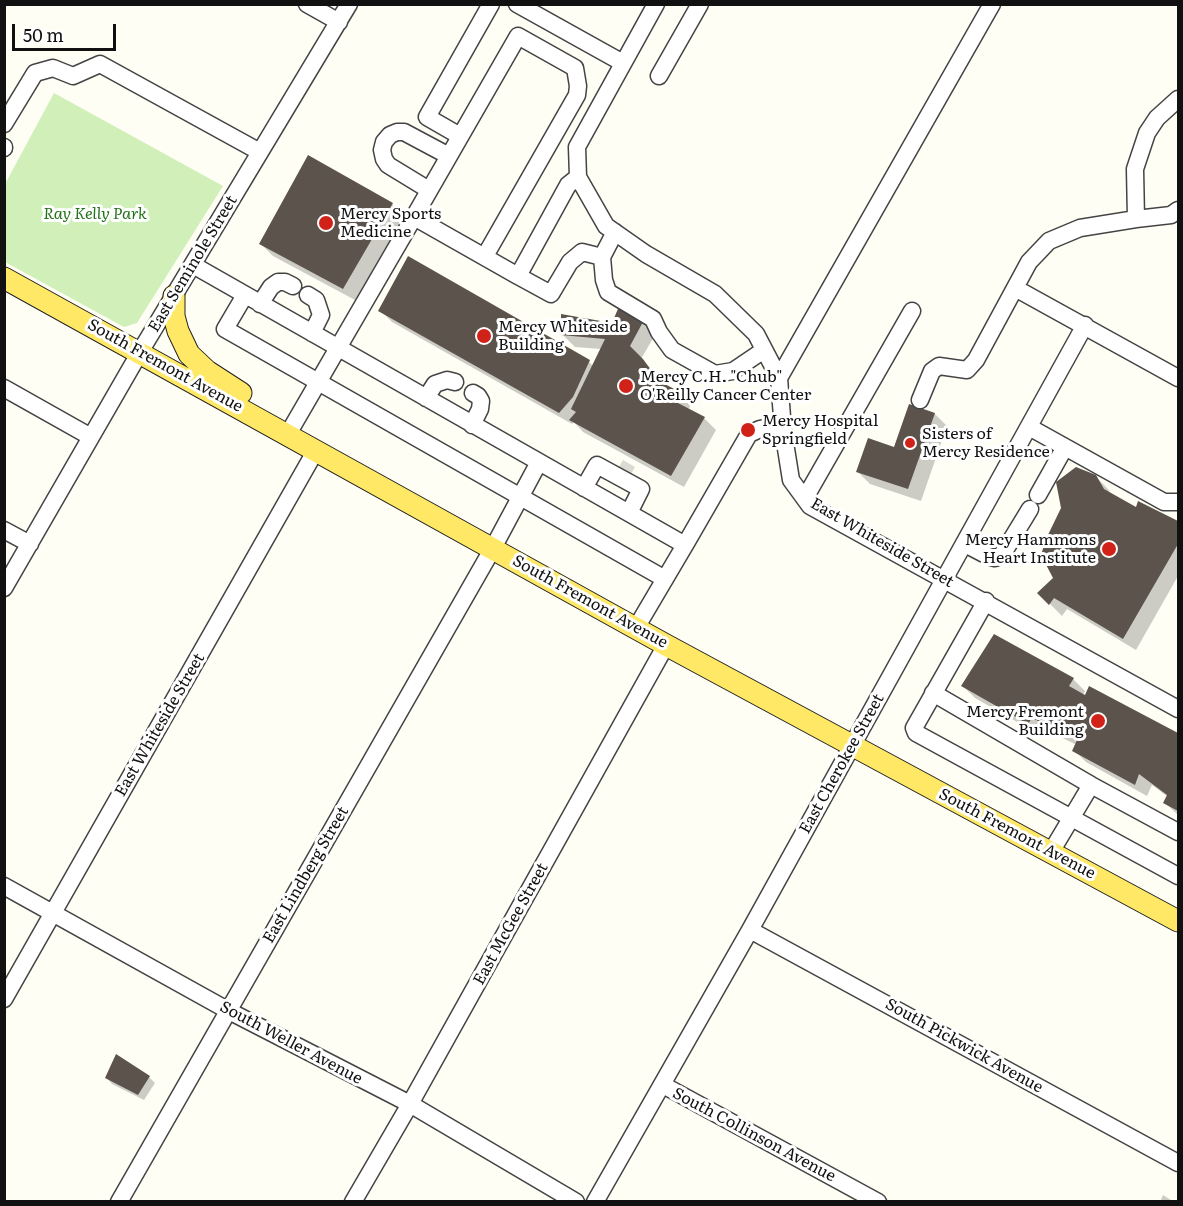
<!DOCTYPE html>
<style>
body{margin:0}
#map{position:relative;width:1183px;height:1206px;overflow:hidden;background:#fffef5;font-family:Literata,serif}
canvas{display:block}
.frame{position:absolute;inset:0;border:6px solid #111;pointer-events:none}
.scale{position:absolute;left:12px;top:24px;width:104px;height:27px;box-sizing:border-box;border:3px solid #111;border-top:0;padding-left:8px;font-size:18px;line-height:21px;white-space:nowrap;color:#111;-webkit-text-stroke:4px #fff;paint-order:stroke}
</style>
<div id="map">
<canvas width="1183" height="1206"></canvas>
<div class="frame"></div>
<div class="scale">50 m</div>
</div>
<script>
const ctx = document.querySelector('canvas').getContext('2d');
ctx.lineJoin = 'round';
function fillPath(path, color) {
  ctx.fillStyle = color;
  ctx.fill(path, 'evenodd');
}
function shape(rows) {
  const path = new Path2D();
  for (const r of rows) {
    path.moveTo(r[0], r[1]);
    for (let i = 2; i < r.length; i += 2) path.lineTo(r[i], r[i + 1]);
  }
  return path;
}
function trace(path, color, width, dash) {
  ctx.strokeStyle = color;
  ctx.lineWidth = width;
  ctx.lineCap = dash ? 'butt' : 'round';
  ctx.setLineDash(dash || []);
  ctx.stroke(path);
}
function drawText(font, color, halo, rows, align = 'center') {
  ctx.font = font + ' Literata,serif';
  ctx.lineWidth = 6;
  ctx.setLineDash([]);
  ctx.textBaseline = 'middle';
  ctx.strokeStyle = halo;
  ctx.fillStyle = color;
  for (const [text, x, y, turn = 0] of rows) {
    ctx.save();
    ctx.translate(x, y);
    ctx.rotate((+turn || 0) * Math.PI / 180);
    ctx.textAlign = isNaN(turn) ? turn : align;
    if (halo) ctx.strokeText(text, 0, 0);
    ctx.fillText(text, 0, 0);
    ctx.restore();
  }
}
fillPath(shape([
 [54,93,223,186,137,323,124,327,5,262,5,184]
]), '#d0efb9');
fillPath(shape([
 [392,204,404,216,355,300,273,256,261,244],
 [380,310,589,362,593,366,601,349,575,347,563,335,643,321,656,333,641,359,655,373,664,385,679,393,691,405,688,410,704,418,716,430,684,487,583,432,574,422,572,424,392,322],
 [910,406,935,414,947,426,921,501,870,484,858,472,895,449],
 [1095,476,1108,489,1111,495,1136,509,1139,503,1178,523,1178,576,1136,650,1067,609,1062,616,1039,593,1055,578],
 [1073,679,1085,691,1083,695,1167,728,1178,735,1178,815,1165,803,1168,797,1152,785,1147,796,1086,762,1074,750,1077,745,1044,729,1040,735,975,698,963,686],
 [149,1077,155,1083,144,1100,112,1084,107,1078],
 [1163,1195,1174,1202,1160,1202]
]), '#0003');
fillPath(shape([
 [308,155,393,203,343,289,259,244],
 [408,256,590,360,573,397,559,413,378,311],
 [620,304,644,320,630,346,643,359,659,381,680,392,674,401,705,417,671,476,569,420,576,412,571,409,605,339,561,335,561,314,612,323],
 [909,404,935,413,908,489,856,472,868,438,894,447],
 [1076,467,1096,475,1104,489,1136,507,1138,501,1178,521,1178,544,1123,639,1054,598,1049,605,1037,593,1053,578,1041,555,1046,539,1061,508,1056,482],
 [994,634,1074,678,1069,686,1085,695,1089,686,1178,733,1178,811,1163,803,1167,795,1139,774,1135,785,1072,751,1077,740,1032,718,1028,724,961,686],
 [116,1054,150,1076,138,1095,105,1078]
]), '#5b534c');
trace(shape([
 [619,467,631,474]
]), '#dbdad3', 16, [16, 8]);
const minor = shape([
 [307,4,339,22],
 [517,4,623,63],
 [656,4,577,147,578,177,606,226,646,254,715,294,756,334,779,378,783,430,791,480,810,506,1178,709],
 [659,76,700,4],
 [4,124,35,73,53,68,73,76,100,64,260,152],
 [460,136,427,117,491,4],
 [4,147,4,148],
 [429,190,388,165,384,159,382,150,384,142,390,135,397,132,404,132,449,156],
 [1136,219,1171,215,1178,210],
 [615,232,602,257,604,280,608,292,653,319,659,332,672,350,715,374,733,371,764,350],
 [485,256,577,95,578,86,575,68,518,36,414,217,518,276,568,185,578,177],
 [193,265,685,545,636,628],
 [518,276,551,294,570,262,582,252,602,257],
 [1015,288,1178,378],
 [245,295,225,329,665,579],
 [308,295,316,300,321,315,312,333],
 [260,304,271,287,278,282,285,282,293,286],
 [779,378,992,4],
 [4,388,91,437],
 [426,398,435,384,447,380,455,382],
 [920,400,932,371,939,366,967,370,976,360,1029,262,1049,241,1080,228,1136,219,1135,169,1147,133,1157,118,1178,99],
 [472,425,480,409,481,401,478,396,473,393],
 [1029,427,1164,502,1178,502],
 [288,434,414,217],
 [584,488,597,465,641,489,629,513],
 [1038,495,1065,447],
 [805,498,912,311],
 [4,530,30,544],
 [965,544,988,556,995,558,1002,555,1030,509],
 [685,545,749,434,760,429,783,424],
 [4,588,140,352,349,4],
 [986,601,914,728,916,733,1178,876],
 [933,693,1091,785,1178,832],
 [1051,852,1091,785],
 [4,886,229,1011,410,1104,576,1202],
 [750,930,1178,1163],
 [4,999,316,450],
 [663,1085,878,1202],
 [119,1202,493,548,539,462],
 [353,1202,410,1104,666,645],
 [595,1202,750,930,1085,325]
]);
const major = shape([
 [4,278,666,645,1178,921],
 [174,296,174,316,178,331,189,354,207,371,241,393]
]);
trace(minor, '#444', 19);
trace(major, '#222', 23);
trace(minor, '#fff', 16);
trace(major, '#ffe865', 21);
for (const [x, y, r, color] of [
 [326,223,8,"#d02219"],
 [484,336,8,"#d02219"],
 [626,386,8,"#d02219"],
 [748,430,8,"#d02219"],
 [910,443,6,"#d02219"],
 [1109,549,8,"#d02219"],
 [1098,721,8,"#d02219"]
]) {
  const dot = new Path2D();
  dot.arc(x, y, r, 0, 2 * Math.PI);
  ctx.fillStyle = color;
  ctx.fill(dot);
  trace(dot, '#fff', 2);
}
drawText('italic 16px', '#237119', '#fff', [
 ["Ray Kelly Park",95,214]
]);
drawText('16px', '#111', '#fff', [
 ["Mercy Sports",340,214],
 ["Medicine",340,232],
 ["Mercy Whiteside",498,327],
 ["Building",498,345],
 ["Mercy C.H. \"Chub\"",640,377],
 ["O'Reilly Cancer Center",640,395],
 ["Mercy Hospital",762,421],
 ["Springfield",762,439],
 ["Sisters of",922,434],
 ["Mercy Residence",922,452],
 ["Mercy Hammons",1096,540,"right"],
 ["Heart Institute",1096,558,"right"],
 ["Mercy Fremont",1084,712,"right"],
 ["Building",1084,730,"right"]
], 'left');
drawText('16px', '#111', '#fff', [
 ["East Seminole Street",193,264,-59],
 ["South Fremont Avenue",165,366,29],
 ["East Whiteside Street",882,543,30],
 ["South Fremont Avenue",590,602,29],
 ["East Whiteside Street",160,725,-60],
 ["East Cherokee Street",842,764,-61],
 ["South Fremont Avenue",1017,834,28],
 ["East Lindberg Street",306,875,-60],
 ["East McGee Street",511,924,-61],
 ["South Weller Avenue",291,1043,28],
 ["South Pickwick Avenue",964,1046,29],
 ["South Collinson Avenue",754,1135,28]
]);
</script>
